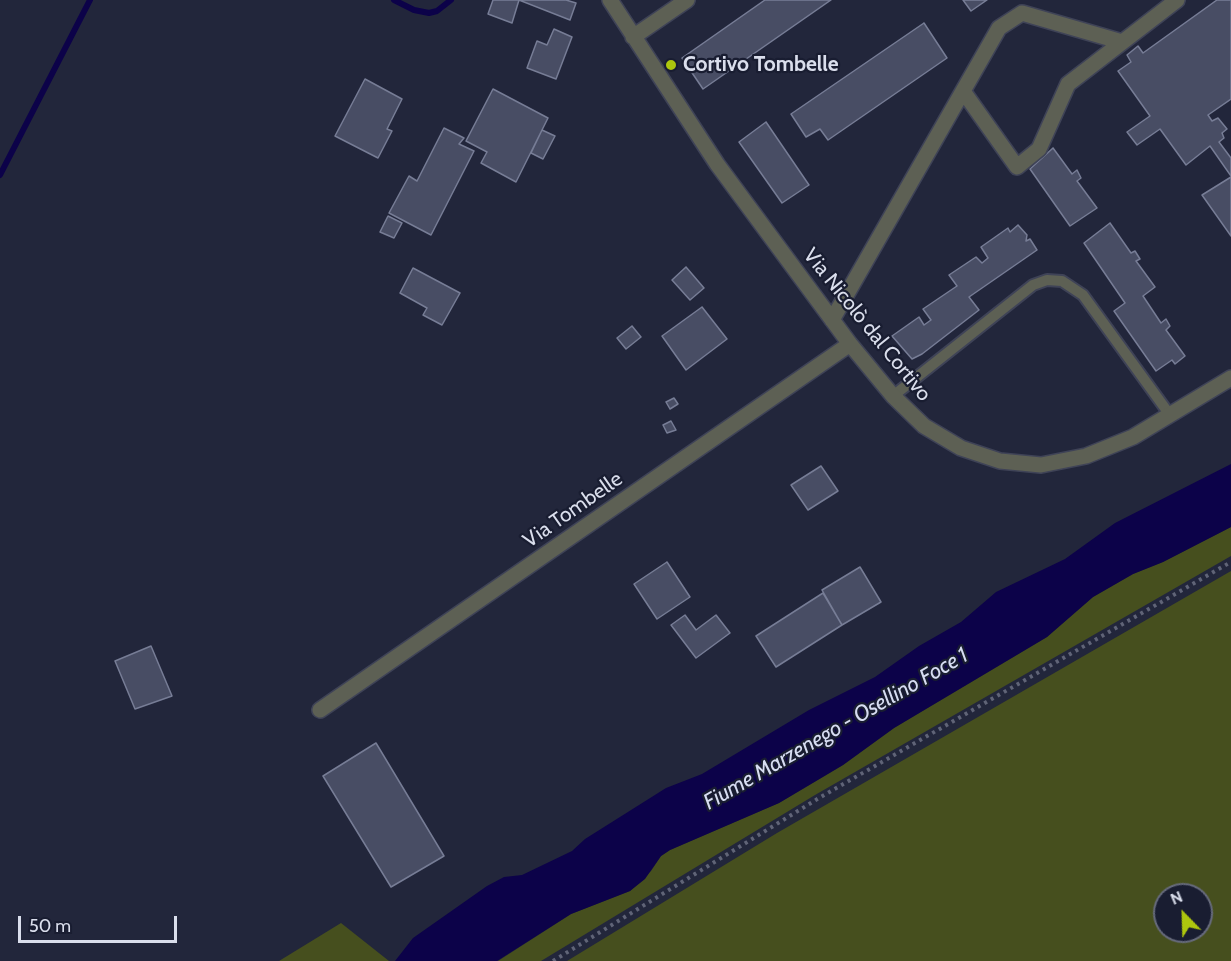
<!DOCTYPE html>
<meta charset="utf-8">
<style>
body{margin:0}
#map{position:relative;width:1231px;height:961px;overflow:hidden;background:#22263b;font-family:Cabin,sans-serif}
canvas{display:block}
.north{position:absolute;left:1153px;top:883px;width:60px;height:60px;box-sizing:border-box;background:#191d31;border:2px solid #666a7c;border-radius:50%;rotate:337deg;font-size:16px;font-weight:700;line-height:24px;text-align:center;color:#dadeec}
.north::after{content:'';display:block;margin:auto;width:21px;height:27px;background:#adc60e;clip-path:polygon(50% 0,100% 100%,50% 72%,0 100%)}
.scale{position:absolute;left:18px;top:916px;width:159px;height:27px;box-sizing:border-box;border:3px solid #dadeec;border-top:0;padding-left:8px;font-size:18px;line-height:21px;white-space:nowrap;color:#dadeec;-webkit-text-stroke:4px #191d31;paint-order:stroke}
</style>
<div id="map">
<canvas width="1231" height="961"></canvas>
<div class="north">N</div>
<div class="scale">50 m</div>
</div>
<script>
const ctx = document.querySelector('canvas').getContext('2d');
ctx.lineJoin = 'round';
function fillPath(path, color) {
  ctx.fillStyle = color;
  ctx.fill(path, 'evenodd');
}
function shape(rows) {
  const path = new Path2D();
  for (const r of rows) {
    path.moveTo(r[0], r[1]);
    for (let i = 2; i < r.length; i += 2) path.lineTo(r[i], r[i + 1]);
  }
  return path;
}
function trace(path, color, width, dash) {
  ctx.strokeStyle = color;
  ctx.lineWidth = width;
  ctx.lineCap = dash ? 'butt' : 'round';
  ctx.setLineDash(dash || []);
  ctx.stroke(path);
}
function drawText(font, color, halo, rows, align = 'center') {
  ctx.font = font + ' Cabin,sans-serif';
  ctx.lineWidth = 4.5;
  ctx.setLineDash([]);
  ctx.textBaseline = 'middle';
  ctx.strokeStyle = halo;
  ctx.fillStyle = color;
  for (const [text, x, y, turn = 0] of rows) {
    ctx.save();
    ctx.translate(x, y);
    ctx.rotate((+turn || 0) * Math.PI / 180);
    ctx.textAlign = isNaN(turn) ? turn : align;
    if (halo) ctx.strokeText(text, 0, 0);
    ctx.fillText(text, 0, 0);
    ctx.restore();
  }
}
fillPath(shape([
 [1231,527,1231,556,815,795,541,961,498,961,571,914,630,891,651,871,661,856,670,850,779,803,843,765,894,728,1047,637,1093,597,1133,574,1163,562],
 [1231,571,1231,961,567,961,777,833],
 [1165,895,1201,895,1201,931,1165,931],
 [341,923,389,961,279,961]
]), '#464f1e');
fillPath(shape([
 [1231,464,1231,527,1163,562,1133,574,1093,597,1047,637,894,728,843,765,779,803,670,850,661,856,645,879,630,891,571,914,497,961,395,961,413,938,487,886,504,877,522,875,572,851,585,839,666,788,702,774,809,710,875,677,919,646,961,622,996,592,1065,559,1115,523]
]), '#0c0249');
trace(shape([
 [394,0,414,10,429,13,437,11,451,0],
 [0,175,90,0]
]), '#0c0249', 6);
const building = shape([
 [493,0,566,0,576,3,570,20,519,0,512,23,488,14,493,0],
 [765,0,831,0,703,89,682,58,765,0],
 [963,0,987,0,971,11,963,0],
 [1217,0,1231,0,1231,99,1208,115,1212,121,1218,118,1227,129,1222,133,1224,138,1219,142,1231,158,1231,176,1210,146,1186,165,1160,129,1137,145,1127,132,1150,116,1118,71,1131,62,1127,55,1138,46,1143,53,1217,0],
 [924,23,947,58,828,140,820,129,806,137,791,114,924,23],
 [554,29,572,37,556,79,527,68,537,41,547,45,554,29],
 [365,79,402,99,387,129,392,131,378,158,335,136,365,79],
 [493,89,548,118,516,182,481,163,487,152,466,141,493,89],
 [766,122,809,185,782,203,739,142,766,122],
 [444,128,464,138,459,144,474,151,431,235,389,213,409,176,417,181,444,128],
 [542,130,555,136,543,159,531,153,542,130],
 [1053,148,1072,174,1077,170,1081,178,1077,181,1097,208,1070,226,1030,169,1053,148],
 [1231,177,1231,236,1202,195,1231,177],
 [388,216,402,223,394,238,380,232,388,216],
 [1110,223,1131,253,1135,251,1140,259,1136,261,1155,287,1143,296,1161,323,1166,319,1170,326,1166,330,1185,356,1175,364,1172,360,1156,371,1114,311,1125,303,1084,243,1110,223],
 [1018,225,1027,235,1026,241,1030,239,1037,250,969,297,979,310,922,354,912,359,892,336,919,317,924,325,931,320,923,309,957,286,949,275,976,257,982,263,988,258,981,247,1008,228,1010,232,1018,225],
 [686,267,704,288,690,300,672,280,686,267],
 [413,268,460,293,442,325,423,315,427,308,400,293,413,268],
 [702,307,727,339,686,370,662,336,702,307],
 [632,326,641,337,626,349,617,338,632,326],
 [674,398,678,404,670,409,666,402,674,398],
 [671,421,676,430,667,433,663,425,671,421],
 [821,466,838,491,808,510,791,485,821,466],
 [667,562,690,597,657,619,634,584,667,562],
 [860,567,881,602,842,625,822,590,860,567],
 [823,593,842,625,776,667,756,636,823,593],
 [685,615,696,630,716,615,730,633,696,658,671,625,685,615],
 [151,646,172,696,135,709,115,661,151,646],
 [376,743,444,856,391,887,323,776,376,743]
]);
fillPath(building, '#484d64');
trace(building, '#777d96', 1.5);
const lane = shape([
 [893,396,1033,285,1047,280,1062,281,1083,295,1170,415]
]);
const street = shape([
 [610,0,717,164,850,344,893,396,924,426,961,448,1000,461,1041,465,1086,456,1133,437,1231,378],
 [633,37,687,0],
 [963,91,1017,167,1039,149,1068,84,1177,0],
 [832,320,999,28,1022,13,1122,42],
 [320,710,850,344]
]);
trace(lane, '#3f4357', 14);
trace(street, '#3f4357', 18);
trace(shape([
 [553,961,819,798,1231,562]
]), '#606477', 4, [3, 4.5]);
trace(lane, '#5d6054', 10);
trace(street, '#5d6054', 15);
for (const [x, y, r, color] of [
 [671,65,6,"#adc60e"]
]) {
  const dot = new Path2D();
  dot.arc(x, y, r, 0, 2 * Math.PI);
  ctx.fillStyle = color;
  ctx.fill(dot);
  trace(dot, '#191d31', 2);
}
drawText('bold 21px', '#dadeec', '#191d31', [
 ["Cortivo Tombelle",683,65]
], 'left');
drawText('21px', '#dadeec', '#191d31', [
 ["Via Nicolò dal Cortivo",867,325,51],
 ["Via Tombelle",573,510,-35]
]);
drawText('italic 22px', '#d7ddf2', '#191d31', [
 ["Fiume Marzenego - Osellino Foce 1",836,729,-30]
]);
</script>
